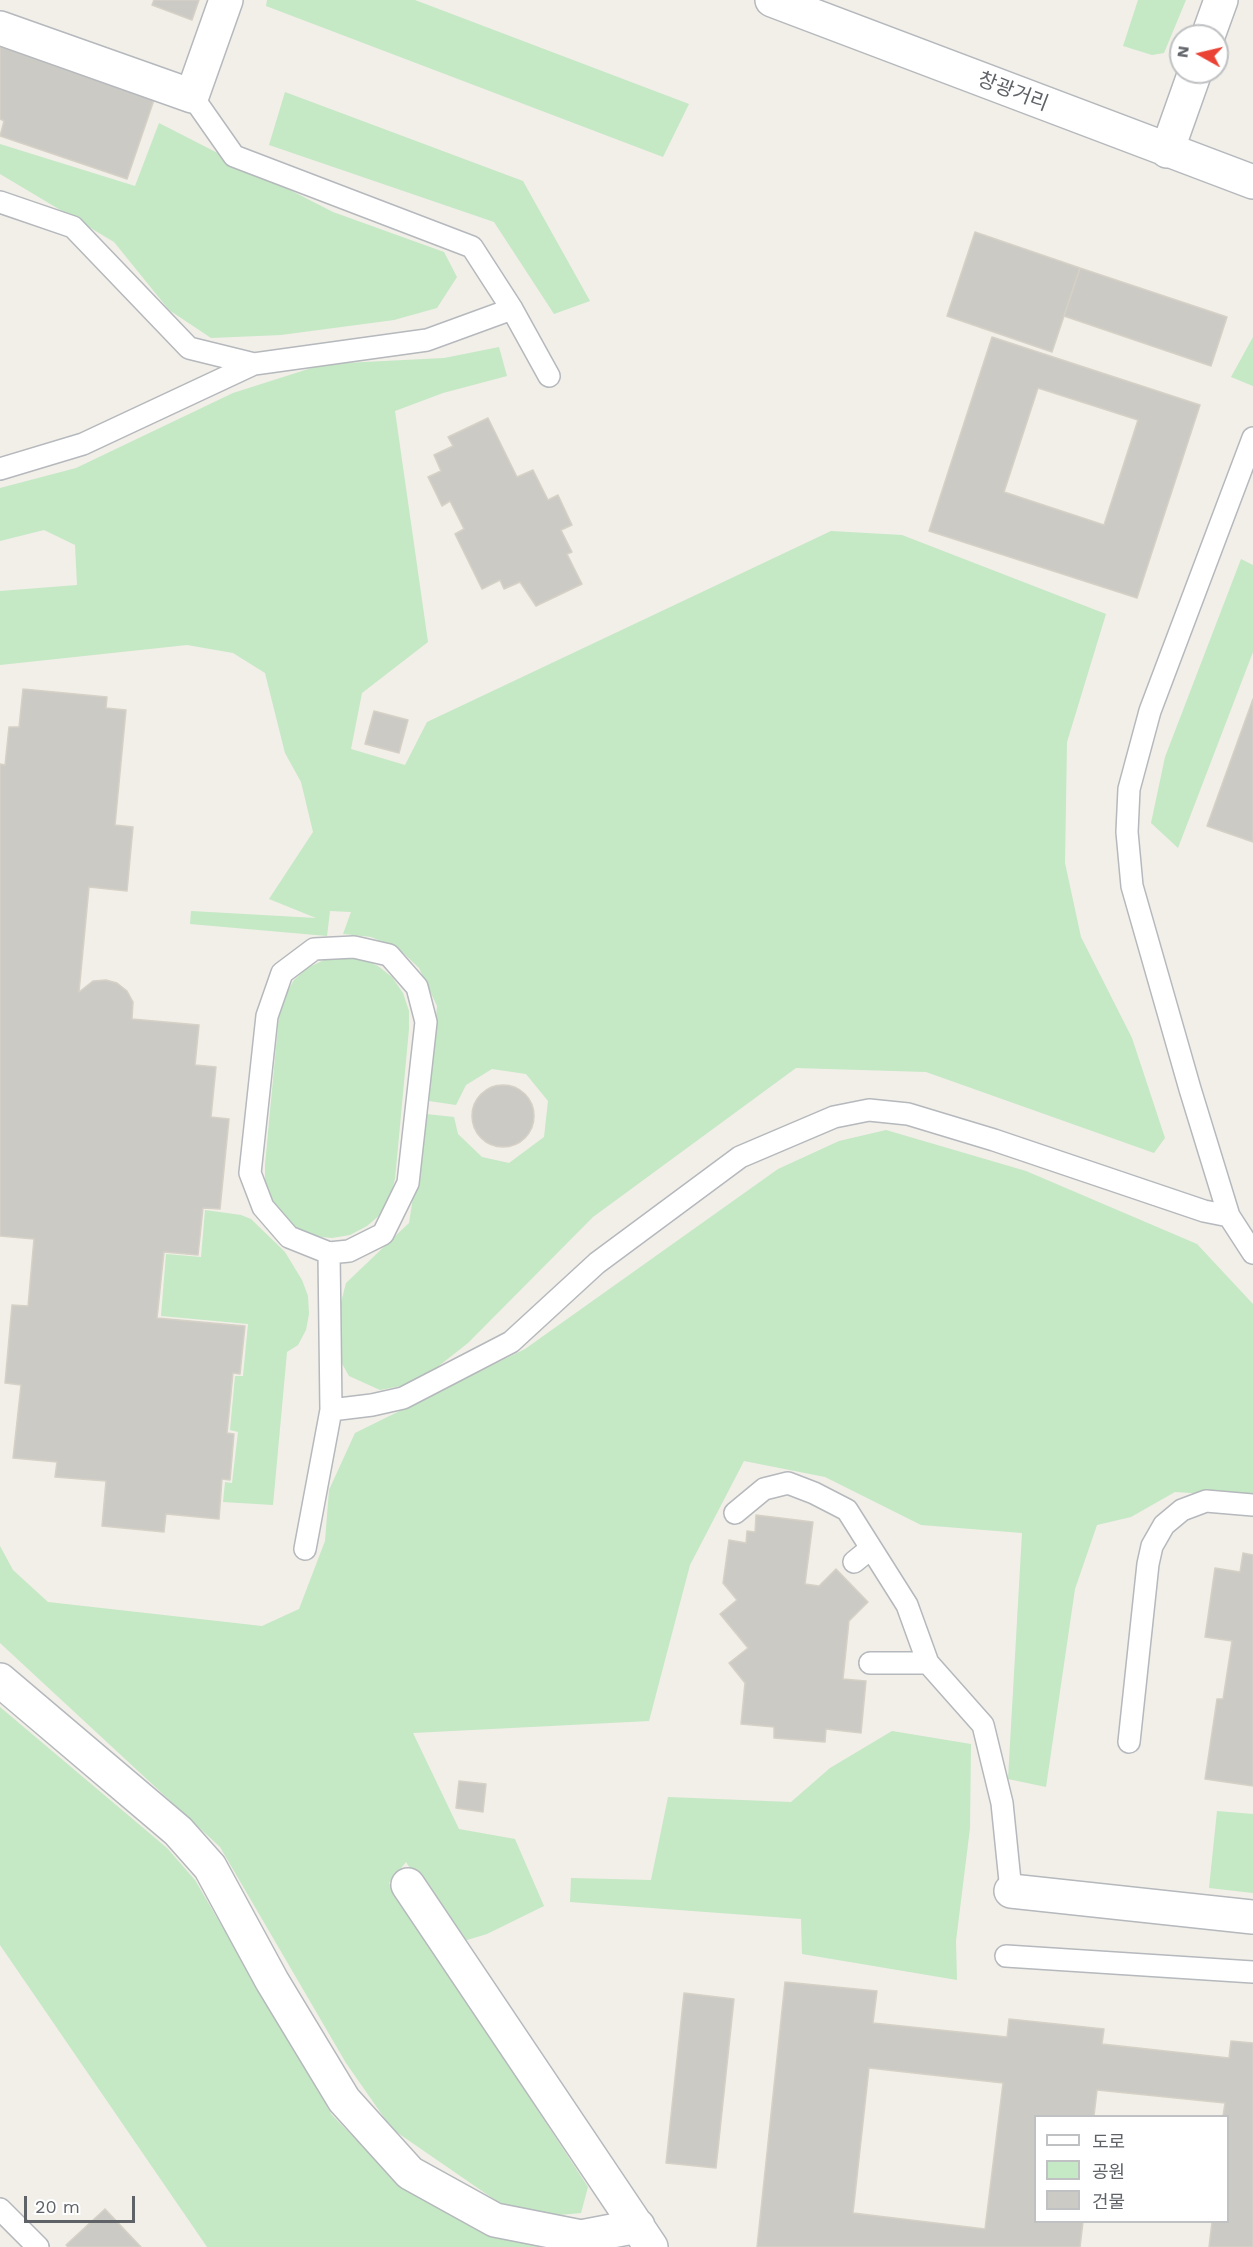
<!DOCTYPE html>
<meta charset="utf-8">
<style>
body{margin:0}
#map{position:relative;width:1253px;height:2247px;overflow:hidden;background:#f1efe8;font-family:"Work Sans","Noto Sans KR",sans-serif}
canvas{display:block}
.legend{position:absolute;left:1034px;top:2115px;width:195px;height:108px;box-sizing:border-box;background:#fff;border:2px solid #bfc1c3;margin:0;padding:8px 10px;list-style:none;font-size:18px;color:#5f6368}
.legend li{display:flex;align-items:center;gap:12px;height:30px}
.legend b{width:30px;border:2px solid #bfc1c3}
.north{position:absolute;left:1169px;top:24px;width:60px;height:60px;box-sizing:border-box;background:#fff;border:2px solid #bfc1c3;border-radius:50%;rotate:278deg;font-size:16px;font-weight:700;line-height:24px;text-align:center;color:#5f6368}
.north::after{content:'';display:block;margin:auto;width:21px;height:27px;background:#ea4335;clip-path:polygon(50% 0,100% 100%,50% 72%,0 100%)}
.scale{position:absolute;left:24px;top:2196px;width:111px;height:27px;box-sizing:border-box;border:3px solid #5f6368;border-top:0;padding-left:8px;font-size:18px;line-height:21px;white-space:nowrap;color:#5f6368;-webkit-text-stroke:4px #fff;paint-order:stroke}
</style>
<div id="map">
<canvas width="1253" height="2247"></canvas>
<ul class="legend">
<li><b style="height:8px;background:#fff"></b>도로</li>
<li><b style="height:16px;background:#c5e8c5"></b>공원</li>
<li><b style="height:16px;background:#cccac5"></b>건물</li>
</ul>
<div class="north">N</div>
<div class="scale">20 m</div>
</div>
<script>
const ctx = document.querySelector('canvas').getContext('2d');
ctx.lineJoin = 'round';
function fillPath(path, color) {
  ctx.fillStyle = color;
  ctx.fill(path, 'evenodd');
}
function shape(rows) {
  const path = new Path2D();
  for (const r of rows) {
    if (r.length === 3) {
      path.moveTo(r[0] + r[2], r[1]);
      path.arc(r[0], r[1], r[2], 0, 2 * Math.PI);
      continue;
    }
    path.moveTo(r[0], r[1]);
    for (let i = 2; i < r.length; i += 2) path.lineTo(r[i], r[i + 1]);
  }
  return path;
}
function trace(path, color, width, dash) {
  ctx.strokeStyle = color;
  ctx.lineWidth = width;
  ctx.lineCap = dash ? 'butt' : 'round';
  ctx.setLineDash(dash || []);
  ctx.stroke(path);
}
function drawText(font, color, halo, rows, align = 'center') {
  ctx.font = font + ' "Work Sans","Noto Sans KR",sans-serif';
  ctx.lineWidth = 5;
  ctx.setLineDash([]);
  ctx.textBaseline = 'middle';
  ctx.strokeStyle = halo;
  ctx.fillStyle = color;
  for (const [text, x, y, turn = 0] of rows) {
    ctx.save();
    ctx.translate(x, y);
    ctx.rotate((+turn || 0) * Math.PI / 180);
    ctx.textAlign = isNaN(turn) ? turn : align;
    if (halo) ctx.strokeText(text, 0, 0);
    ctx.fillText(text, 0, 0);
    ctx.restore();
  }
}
fillPath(shape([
 [267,0,415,0,689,104,663,157,266,6],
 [1138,0,1186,0,1164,53,1152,55,1123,46],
 [285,92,523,181,590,301,554,314,494,222,269,145],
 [159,123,333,212,444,252,457,277,437,308,394,320,281,335,211,338,169,310,114,242,0,174,0,144,135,186],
 [1253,337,1253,386,1231,377],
 [499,347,507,376,443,393,395,411,428,642,362,693,351,749,405,765,427,722,831,531,902,535,1106,614,1067,742,1065,863,1081,937,1132,1038,1165,1138,1154,1153,926,1072,796,1068,593,1217,468,1343,417,1383,380,1390,349,1376,336,1353,336,1322,346,1283,409,1223,426,1114,454,1117,458,1134,482,1157,509,1163,544,1137,548,1101,526,1074,492,1069,466,1085,456,1105,429,1101,437,1006,419,968,398,948,371,937,343,934,351,912,330,911,327,936,190,924,191,911,316,918,269,899,313,832,301,782,285,753,265,673,233,653,187,645,0,665,0,591,77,585,75,545,44,530,0,541,0,488,76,468,233,393,324,364,444,358],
 [1241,559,1253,565,1253,652,1178,848,1151,823,1165,757],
 [342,956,361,958,378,966,392,977,403,993,409,1011,409,1029,395,1179,390,1198,381,1214,367,1226,350,1235,332,1238,313,1236,296,1228,281,1217,271,1201,265,1183,265,1165,279,1015,284,997,294,980,307,968,324,960],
 [886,1130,1026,1171,1197,1244,1253,1304,1253,1497,1175,1492,1131,1517,1097,1525,1075,1589,1046,1787,1008,1779,1022,1533,921,1525,825,1477,744,1461,690,1565,649,1721,413,1733,459,1829,515,1839,544,1906,487,1934,457,1943,406,1862,389,1883,588,2187,581,2213,549,2216,498,2202,392,2129,346,2063,220,1847,0,1643,0,1546,13,1570,48,1602,262,1626,299,1609,325,1541,329,1490,355,1433,525,1349,778,1169,839,1141],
 [205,1210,241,1215,251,1219,285,1252,302,1280,308,1296,309,1314,306,1330,298,1345,287,1352,273,1505,223,1502,225,1482,232,1483,238,1432,230,1430,235,1376,243,1376,248,1324,161,1316,166,1254,201,1257],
 [0,1707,167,1848,195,1880,332,2115,404,2189,577,2247,207,2247,0,1945],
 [892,1731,971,1744,970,1828,956,1941,957,1980,802,1954,801,1919,570,1902,571,1878,651,1880,668,1797,791,1802,830,1768],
 [1217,1811,1253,1814,1253,1893,1209,1888]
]), '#c5e8c5');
const building = shape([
 [154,0,199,0,192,20,152,5,154,0],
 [0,41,156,94,127,179,0,136,4,121,0,119,0,41],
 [975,232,1080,268,1052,352,947,316,975,232],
 [1080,268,1227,317,1211,366,1064,316,1080,268],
 [992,337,1200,405,1137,598,929,531,992,337],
 [1038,388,1138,420,1104,525,1004,492,1038,388],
 [488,418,517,477,533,470,548,500,558,495,572,525,561,530,572,552,567,554,582,584,536,606,520,582,504,589,500,580,482,589,455,534,464,529,450,501,442,506,428,477,441,471,434,455,453,446,448,437,488,418],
 [23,689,107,697,106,708,126,710,115,825,133,827,127,891,89,887,79,992,93,981,106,980,117,983,127,991,133,1002,132,1019,199,1025,195,1065,216,1067,211,1117,229,1119,220,1209,203,1208,198,1255,164,1252,157,1318,245,1326,240,1374,233,1373,227,1433,234,1434,230,1480,222,1479,219,1519,166,1514,164,1532,102,1526,106,1481,55,1477,57,1462,13,1458,21,1385,5,1383,12,1305,28,1306,34,1239,0,1236,0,764,5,765,9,727,19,727,23,689],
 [1253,699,1253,842,1207,826,1253,699],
 [374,711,408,720,399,753,365,744,374,711],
 [503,1116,31],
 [756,1515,813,1522,805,1584,819,1586,836,1569,868,1602,849,1621,843,1679,866,1681,861,1733,826,1729,825,1742,774,1738,774,1727,741,1724,745,1683,729,1663,748,1648,720,1614,737,1600,723,1583,729,1540,746,1543,747,1531,755,1532,756,1515],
 [1243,1553,1253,1555,1253,1786,1205,1779,1217,1699,1223,1699,1232,1641,1205,1637,1215,1568,1240,1572,1243,1553],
 [459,1781,486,1784,483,1812,456,1808,459,1781],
 [785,1982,877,1991,873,2023,1007,2037,1009,2019,1104,2029,1102,2044,1229,2058,1231,2041,1253,2043,1253,2247,1209,2247,1212,2222,1228,2222,1228,2116,1223,2116,1225,2103,1097,2090,1094,2116,1036,2116,1036,2222,1083,2222,1080,2247,757,2247,785,1982],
 [869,2068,1003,2083,985,2229,853,2213,869,2068],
 [684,1993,734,1999,716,2168,666,2163,684,1993],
 [105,2209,141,2247,68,2247,66,2245,105,2209]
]);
fillPath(building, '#cccac5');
trace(building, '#d6d1c6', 1.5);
const service = shape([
 [192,96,234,156,472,247,512,309,549,376],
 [0,202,73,227,189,348,254,364,427,340,512,309],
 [1253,438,1150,711,1129,789,1127,832,1132,886,1190,1089,1229,1216,1253,1253],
 [0,469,83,444,254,364],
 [354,947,389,955,417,987,426,1022,408,1183,383,1234,349,1251,329,1253,289,1237,263,1207,250,1173,267,1016,282,973,314,949,354,947],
 [331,1410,372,1405,403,1398,511,1342,597,1263,740,1157,834,1117,869,1110,908,1114,994,1140,1204,1211,1229,1216],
 [735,1513,764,1489,788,1483,814,1493,847,1510,907,1605,928,1663,983,1725,1002,1803,1011,1891],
 [305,1549,331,1410,329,1253],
 [854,1562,870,1549],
 [870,1663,928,1663],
 [1129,1742,1148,1564,1152,1546,1164,1525,1182,1510,1206,1501,1253,1505],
 [1006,1956,1253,1972],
 [0,2209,38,2247]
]);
const minor = shape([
 [772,0,1253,182],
 [0,28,192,96,226,0],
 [1208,36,1221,0],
 [1167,151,1195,72],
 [0,1680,178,1831,210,1867,272,1981,344,2100,410,2173,495,2220,581,2237,638,2226],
 [408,1885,651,2247],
 [1011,1891,1253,1917]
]);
trace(service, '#b5b8bc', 24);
trace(minor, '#b5b8bc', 36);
trace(service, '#fff', 21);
trace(minor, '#fff', 33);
drawText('20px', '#5f6368', '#fff', [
 ["창광거리",1013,92,21]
]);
</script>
